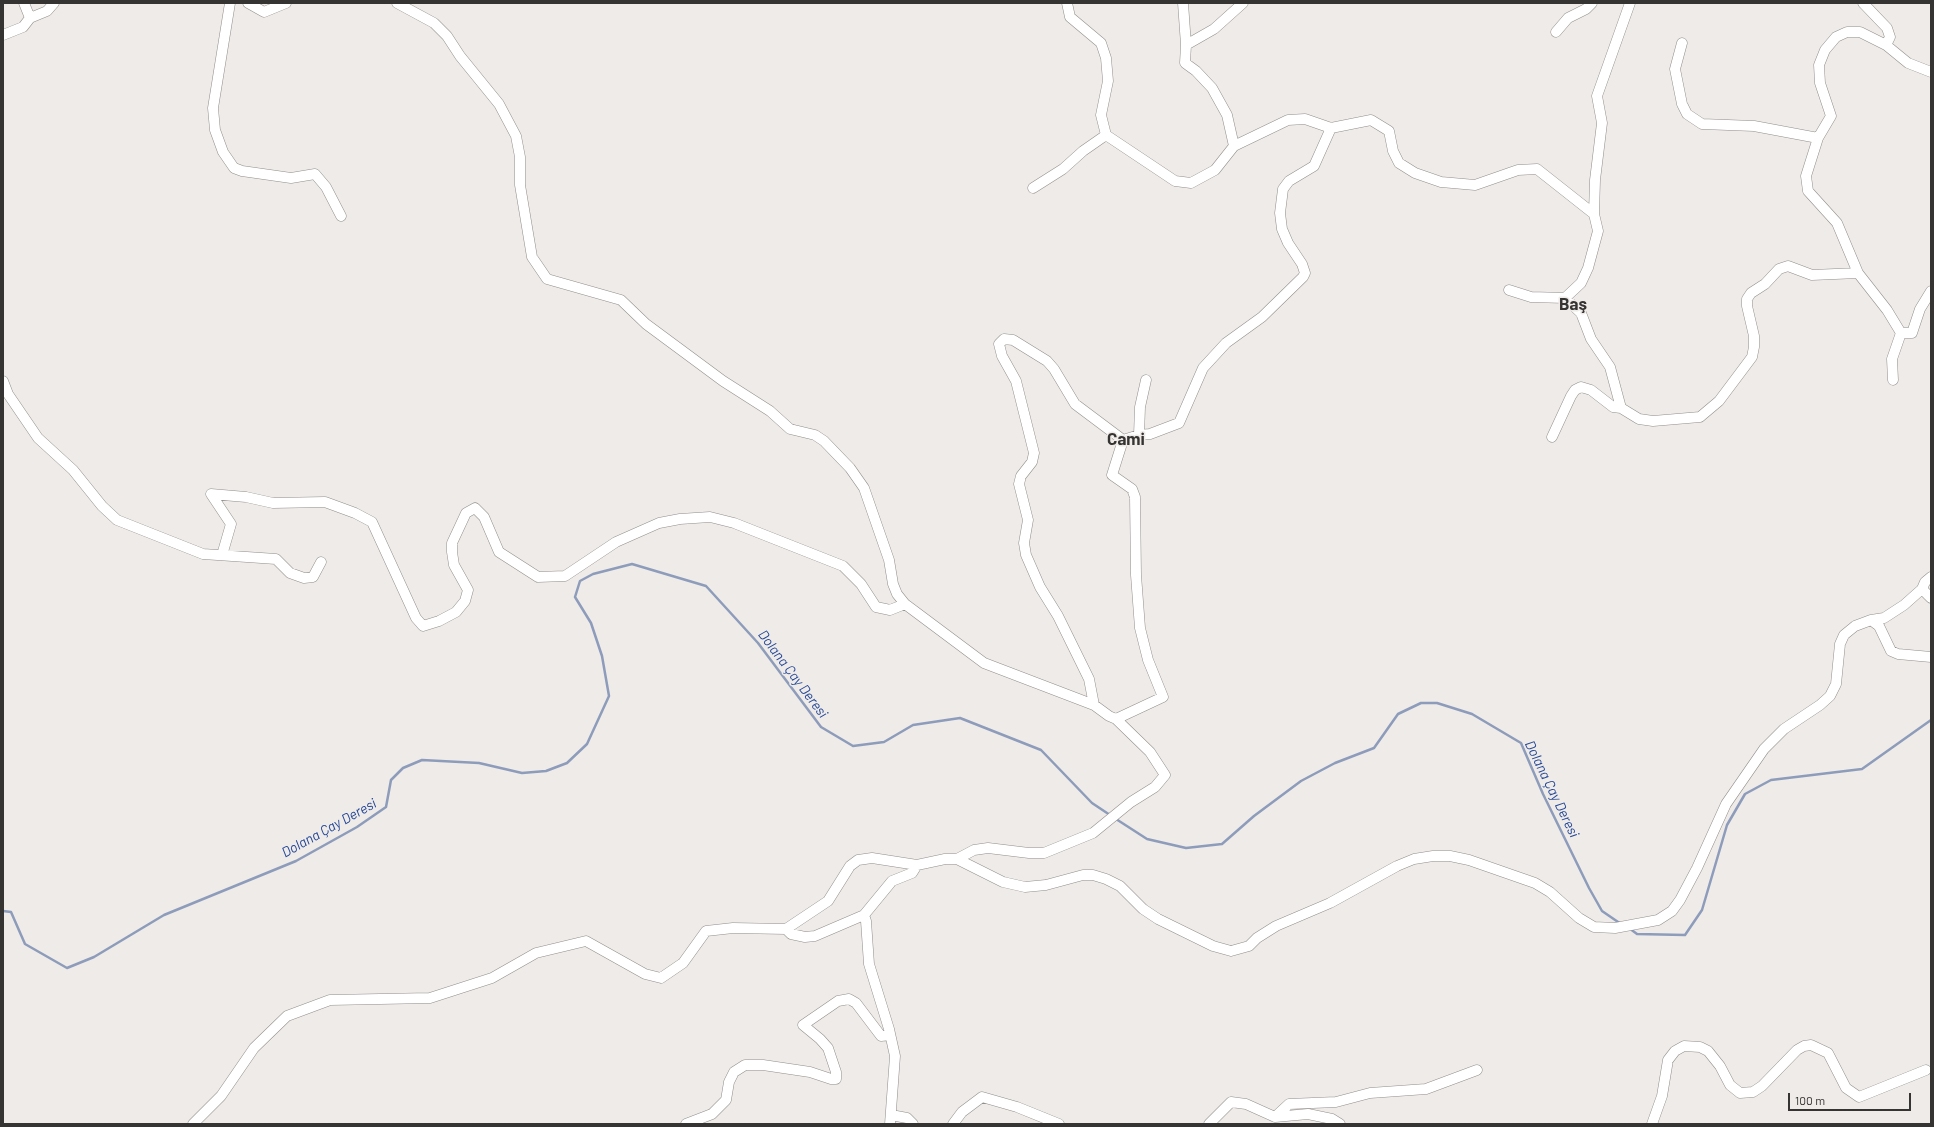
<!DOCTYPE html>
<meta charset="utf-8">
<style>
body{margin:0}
#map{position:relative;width:1934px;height:1127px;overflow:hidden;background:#efebe8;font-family:Barlow,sans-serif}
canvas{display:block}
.frame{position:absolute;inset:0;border:4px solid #363433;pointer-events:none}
.scale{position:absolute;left:1788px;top:1093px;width:123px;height:18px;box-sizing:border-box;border:2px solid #363433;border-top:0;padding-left:5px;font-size:12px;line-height:14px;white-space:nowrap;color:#363433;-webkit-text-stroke:3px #efebe8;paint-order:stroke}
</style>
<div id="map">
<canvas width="1934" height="1127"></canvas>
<div class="frame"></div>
<div class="scale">100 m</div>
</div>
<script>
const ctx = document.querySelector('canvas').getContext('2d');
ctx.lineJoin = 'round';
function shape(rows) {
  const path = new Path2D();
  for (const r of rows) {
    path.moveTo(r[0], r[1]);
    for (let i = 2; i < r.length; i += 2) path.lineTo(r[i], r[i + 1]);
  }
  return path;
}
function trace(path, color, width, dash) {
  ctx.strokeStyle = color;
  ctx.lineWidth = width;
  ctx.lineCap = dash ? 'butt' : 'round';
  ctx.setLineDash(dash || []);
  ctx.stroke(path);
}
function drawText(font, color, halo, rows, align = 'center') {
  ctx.font = font + ' Barlow,sans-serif';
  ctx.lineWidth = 3;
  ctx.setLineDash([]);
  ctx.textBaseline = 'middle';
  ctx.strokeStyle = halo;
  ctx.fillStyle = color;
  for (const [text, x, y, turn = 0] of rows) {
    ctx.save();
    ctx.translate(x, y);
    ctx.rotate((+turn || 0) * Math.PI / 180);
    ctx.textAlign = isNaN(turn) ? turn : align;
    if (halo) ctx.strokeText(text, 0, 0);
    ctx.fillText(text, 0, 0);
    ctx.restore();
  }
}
trace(shape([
 [1116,819,1147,839,1186,848,1222,844,1254,816,1301,781,1335,763,1374,748,1398,714,1421,703,1437,703,1472,714,1521,743,1543,794,1589,888,1602,911,1621,924],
 [3,911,11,912,25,944,67,968,94,957,164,915,296,861,357,827,386,807,391,780,403,768,422,760,479,763,522,773,546,771,567,763,587,744,609,696,602,656,591,623,575,597,580,581,593,574,632,564,706,586,758,643,821,727,853,746,884,742,913,725,960,718,1041,750,1092,803,1110,815],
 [1629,928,1637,934,1685,935,1702,910,1727,825,1745,794,1771,780,1862,769,1931,720]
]), '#8d9cba', 2.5);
const minor = shape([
 [24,3,30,18],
 [230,3,213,108,215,130,223,152,234,168,242,171,291,178,315,174,326,187,341,216],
 [248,3,264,12,286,3],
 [397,3,434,23,447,36,460,56,499,104,516,136,520,157,520,185,532,257,547,279,621,300,646,324,723,381,770,411,790,429,815,435,824,441,850,468,864,488,889,560,893,584,897,594,905,604,984,663,1094,705,1109,716,1116,719,1150,752,1165,775,1155,787,1131,802,1093,833,1044,853,1029,853,988,848,974,850,957,859],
 [1067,3,1070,17,1101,43,1106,58,1108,81,1101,115,1106,135,1175,181,1191,183,1215,170,1234,146,1288,120,1305,119,1331,128,1371,120,1389,131,1393,151,1399,163,1415,173,1441,182,1475,185,1518,170,1537,169,1594,214],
 [1183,3,1186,45,1185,63,1196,71,1212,88,1227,115,1234,146],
 [1863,3,1887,28,1890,37,1886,45],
 [1556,32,1568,18,1586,9,1592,3],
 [3,35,23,27,30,18,47,11,54,3],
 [1682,43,1675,69,1682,104,1687,114,1702,124,1754,126,1818,138],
 [1186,45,1214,29,1243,3],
 [1033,188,1063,169,1083,151,1106,135],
 [1509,290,1531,297,1565,298,1581,313,1591,339,1610,367,1621,408],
 [1565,298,1581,283,1588,268,1598,231,1594,214,1595,180,1602,123,1597,96,1630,3],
 [1901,333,1887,310,1858,273,1837,223,1808,191,1806,176,1818,138,1831,116,1820,83,1819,65,1825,50,1836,37,1847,32,1860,32,1886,45,1908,63,1931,72],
 [1893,380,1892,359,1901,333,1912,333,1920,309,1931,291],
 [3,381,8,394,38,438,73,470,102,506,117,520,203,554,276,559,290,573,304,578,313,577,321,562],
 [1139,435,1140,407,1146,380],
 [1552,437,1571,396,1575,390,1581,387,1591,390,1613,407,1621,408,1639,419,1653,421,1700,417,1719,401,1752,357,1754,347,1754,336,1747,306,1747,299,1751,293,1765,284,1779,269,1788,266,1812,275,1858,273],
 [1123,440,1139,435,1150,434,1179,423,1203,368,1226,343,1262,317,1303,277,1305,273,1302,264,1288,243,1282,229,1280,213,1283,189,1289,181,1314,166,1331,128],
 [222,555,231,524,211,494,246,497,273,503,325,502,355,513,372,522,416,618,423,626,439,621,456,612,465,601,468,590,454,565,452,552,452,543,466,513,475,508,484,517,499,552,538,577,565,576,616,542,659,523,680,519,710,517,734,523,843,566,861,584,876,607,890,610,905,604],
 [1922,589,1931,598],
 [1871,620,1879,626,1891,651,1898,654,1931,657],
 [1094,705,1089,679,1058,616,1040,587,1026,555,1024,543,1028,520,1019,484,1021,476,1032,462,1034,453,1016,381,1002,356,999,344,1004,339,1013,340,1047,361,1054,369,1075,404,1123,440],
 [1116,719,1163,697,1148,660,1140,628,1136,575,1135,497,1132,489,1112,475,1123,440],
 [864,915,866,921,869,964,889,1029,895,1056,890,1124],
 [786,929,791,934,805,937,815,936,864,915,892,881,912,873,917,865],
 [891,1115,907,1118,913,1124],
 [1275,1117,1289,1104,1336,1102,1370,1093,1426,1089,1477,1070],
 [193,1124,221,1096,254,1048,287,1016,330,1000,430,998,492,978,536,953,586,941,645,974,661,978,683,963,706,931,733,928,786,929,828,901,850,866,858,860,872,858,917,865,945,859,957,859,1003,882,1025,887,1046,885,1083,875,1093,875,1106,879,1120,886,1143,909,1158,919,1213,946,1231,951,1249,946,1257,938,1276,926,1330,903,1397,866,1414,859,1433,856,1450,856,1469,860,1535,883,1550,892,1579,918,1594,927,1615,928,1658,920,1672,911,1680,900,1697,868,1726,804,1764,749,1784,729,1820,705,1830,696,1836,684,1840,644,1844,635,1855,626,1871,620,1884,618,1904,605,1922,589,1925,582,1931,577],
 [686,1124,712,1114,726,1100,729,1082,734,1072,745,1065,763,1065,810,1072,831,1079,836,1079,836,1072,828,1048,820,1039,803,1025,838,1001,849,999,856,1003,881,1036,890,1035],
 [953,1124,962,1112,982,1097,1017,1107,1059,1124],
 [1209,1124,1231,1102,1246,1104,1275,1117,1308,1114,1332,1119,1340,1124],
 [1652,1124,1662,1096,1668,1060,1675,1051,1684,1046,1700,1047,1708,1051,1720,1066,1730,1085,1740,1093,1753,1092,1762,1086,1797,1050,1804,1046,1811,1045,1828,1053,1846,1088,1859,1097,1926,1070]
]);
trace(minor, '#928e8b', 11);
trace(minor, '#fff', 10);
drawText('italic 14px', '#234798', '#efebe8', [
 ["Dolana Çay Deresi",793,674,53],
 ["Dolana Çay Deresi",1552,789,64],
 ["Dolana Çay Deresi",329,828,-29]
]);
drawText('bold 17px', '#363433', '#efebe8', [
 ["Baş",1573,304],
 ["Cami",1126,439]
]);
</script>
